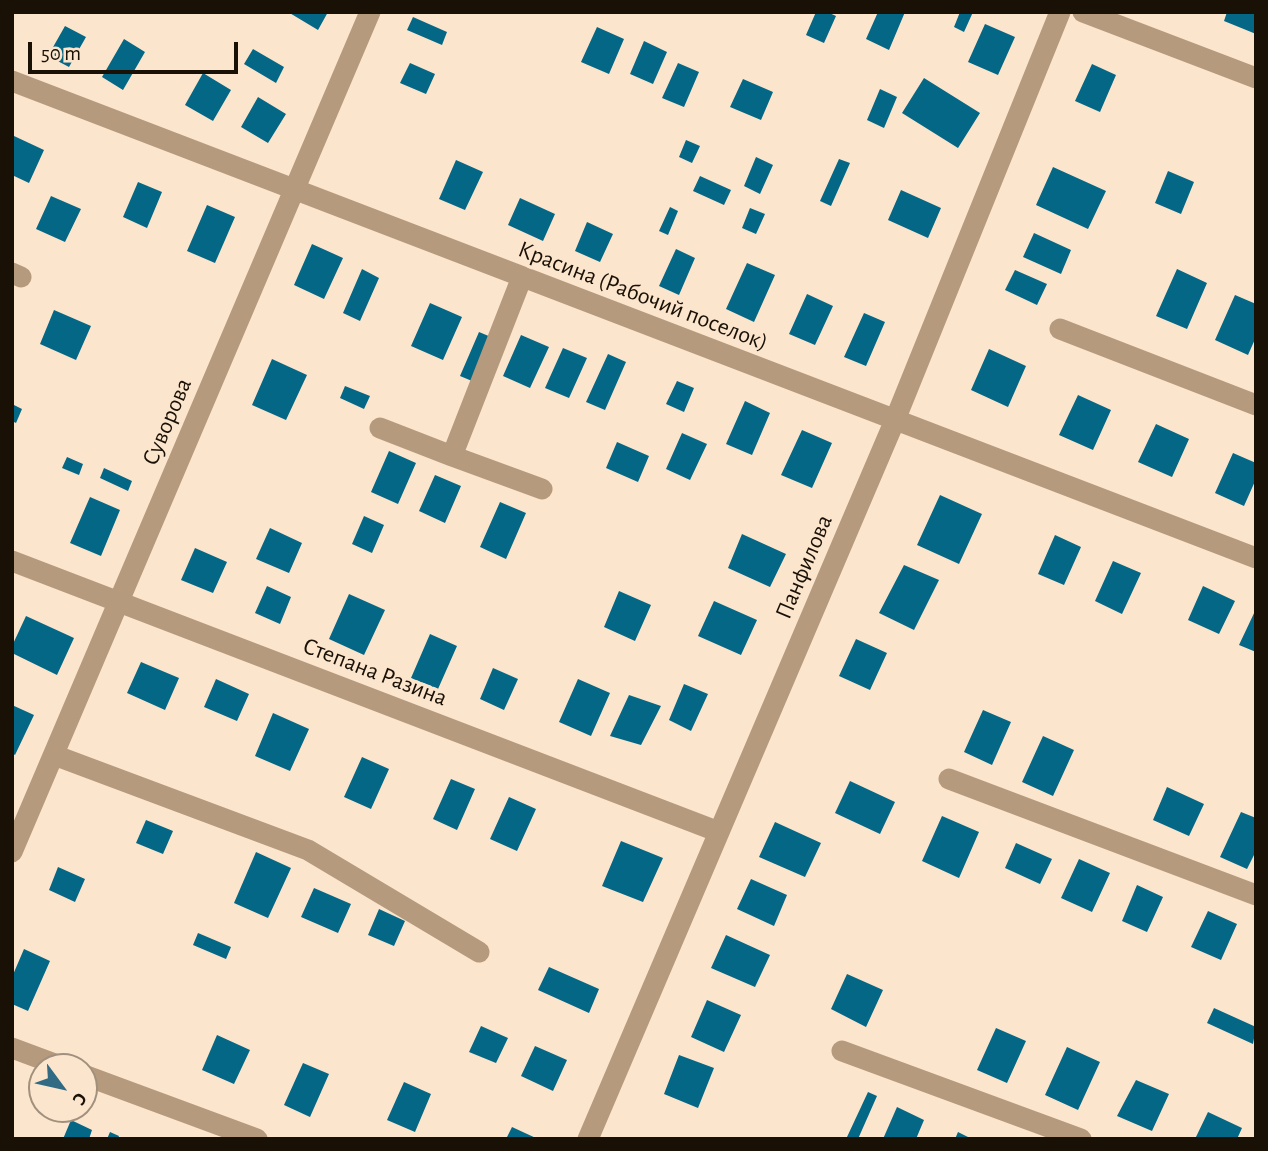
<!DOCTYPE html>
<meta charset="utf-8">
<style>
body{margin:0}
#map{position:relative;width:1268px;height:1151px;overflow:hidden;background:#fbe5cd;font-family:"Alegreya Sans",sans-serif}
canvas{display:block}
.frame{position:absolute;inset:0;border:14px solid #191006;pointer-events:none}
.north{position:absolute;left:28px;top:1053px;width:70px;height:70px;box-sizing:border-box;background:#fbe5cd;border:2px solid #a1907d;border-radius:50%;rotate:123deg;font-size:19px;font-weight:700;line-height:28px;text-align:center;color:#191006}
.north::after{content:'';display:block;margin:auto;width:24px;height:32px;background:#306b83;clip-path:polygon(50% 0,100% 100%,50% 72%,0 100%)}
.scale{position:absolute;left:28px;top:42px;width:210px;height:32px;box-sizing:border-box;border:4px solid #191006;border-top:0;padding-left:9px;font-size:21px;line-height:24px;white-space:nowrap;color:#191006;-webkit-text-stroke:5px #fbe5cd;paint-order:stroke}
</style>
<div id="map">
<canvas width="1268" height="1151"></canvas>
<div class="frame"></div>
<div class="north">С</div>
<div class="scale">50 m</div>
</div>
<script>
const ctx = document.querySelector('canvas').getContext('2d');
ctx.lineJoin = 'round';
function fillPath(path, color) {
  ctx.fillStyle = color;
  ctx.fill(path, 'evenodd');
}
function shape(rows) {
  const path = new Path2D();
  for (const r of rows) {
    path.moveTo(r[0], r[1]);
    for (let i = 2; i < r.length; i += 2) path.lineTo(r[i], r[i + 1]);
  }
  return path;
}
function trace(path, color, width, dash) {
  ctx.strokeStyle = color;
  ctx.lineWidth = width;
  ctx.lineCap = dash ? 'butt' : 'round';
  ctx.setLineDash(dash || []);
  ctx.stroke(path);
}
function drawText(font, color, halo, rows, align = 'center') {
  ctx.font = font + ' "Alegreya Sans",sans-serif';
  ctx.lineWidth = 7;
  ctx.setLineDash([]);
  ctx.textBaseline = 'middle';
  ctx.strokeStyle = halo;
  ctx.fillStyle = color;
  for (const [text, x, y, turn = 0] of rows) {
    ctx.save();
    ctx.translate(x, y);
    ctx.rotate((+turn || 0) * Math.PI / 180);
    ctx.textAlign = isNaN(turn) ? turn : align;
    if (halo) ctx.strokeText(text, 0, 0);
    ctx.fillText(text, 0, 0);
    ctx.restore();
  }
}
fillPath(shape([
 [288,12,328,12,318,30],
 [816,12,827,12,836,16,824,43,806,35],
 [878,12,905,12,889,50,866,39],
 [960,12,973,12,964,32,954,27],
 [1227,12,1256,12,1256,34,1224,21],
 [413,17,447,32,442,45,407,30],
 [985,24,1015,37,998,75,968,62],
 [65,26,86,37,69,67,48,56],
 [597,27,624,39,609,74,581,62],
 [124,39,145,52,123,90,102,77],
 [644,41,667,52,653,84,630,74],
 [253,49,284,67,276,83,244,64],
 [410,63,435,74,426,94,400,83],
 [678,63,699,72,684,107,662,98],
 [1092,64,1116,75,1100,112,1075,101],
 [203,73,231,90,213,121,185,105],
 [924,78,980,113,958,148,902,113],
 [743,79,773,92,761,120,730,107],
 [880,89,897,97,884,128,867,120],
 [258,97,286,114,268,143,241,127],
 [14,136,44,150,29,183,12,175],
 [686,140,700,146,692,163,679,157],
 [756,157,773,165,760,194,744,186],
 [839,159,850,163,831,206,820,201],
 [456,160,483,172,465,210,439,199],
 [1053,167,1106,191,1088,229,1036,205],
 [1168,171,1194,182,1181,214,1155,203],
 [700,176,731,190,724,205,693,191],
 [138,182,162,192,147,228,123,217],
 [901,190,941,208,928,238,888,220],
 [51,196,81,209,65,242,36,229],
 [520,198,555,214,543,241,508,225],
 [207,205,235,217,215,263,187,251],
 [670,207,678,211,668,235,659,231],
 [750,208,765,214,756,234,742,228],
 [587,222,613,234,600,262,575,251],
 [1034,233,1071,250,1061,274,1023,257],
 [312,244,343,258,324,299,294,285],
 [676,249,695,258,679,295,659,286],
 [747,263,775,275,754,322,726,309],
 [362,269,379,278,360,321,343,313],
 [1177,269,1207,283,1187,329,1156,316],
 [1015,270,1047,284,1037,305,1005,290],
 [807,294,833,306,815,345,789,334],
 [1235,295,1256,304,1256,337,1248,355,1215,340],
 [430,303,462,317,443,360,411,346],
 [54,310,91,326,76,360,40,344],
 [864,313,885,322,866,366,844,357],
 [479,332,491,337,472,381,460,376],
 [521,335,549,347,530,388,503,376],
 [563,348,587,358,569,398,545,388],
 [989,349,1026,366,1008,407,971,390],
 [608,354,626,362,605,410,586,402],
 [272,359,307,375,286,420,252,405],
 [677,381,694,388,684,412,666,404],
 [345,386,370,396,364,409,340,398],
 [1078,395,1111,410,1093,450,1059,435],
 [745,401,770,413,752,455,726,444],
 [12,404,22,409,16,423,12,421],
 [1156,424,1189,439,1172,477,1138,462],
 [802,430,832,443,812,488,781,475],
 [682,433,707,444,690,480,666,469],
 [617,442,649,456,638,482,606,468],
 [389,451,416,463,398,504,371,492],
 [1233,453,1256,463,1256,479,1244,506,1215,493],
 [67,457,83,464,79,475,62,468],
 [104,468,132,481,128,491,100,478],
 [435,475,461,486,445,523,419,511],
 [940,495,982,514,959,564,917,545],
 [90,497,120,510,101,556,70,543],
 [500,502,526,513,506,559,480,547],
 [364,516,384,525,372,553,352,544],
 [270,528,302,543,289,573,256,559],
 [742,534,786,554,770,587,728,568],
 [1055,535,1081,547,1064,585,1038,574],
 [195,548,227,562,213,593,181,580],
 [1113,561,1141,573,1122,614,1095,601],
 [904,565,939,580,914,630,879,613],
 [267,586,291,597,280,624,255,613],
 [1203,586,1235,601,1219,634,1188,620],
 [619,591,651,605,635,641,604,627],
 [349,594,385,610,364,655,329,639],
 [714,601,757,620,741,655,698,636],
 [1256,609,1256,652,1239,645],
 [26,616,74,638,57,675,12,653,12,646],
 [430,634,457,646,438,689,411,678],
 [856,639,887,653,870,690,839,676],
 [141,662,179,678,165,710,127,693],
 [493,668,518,679,504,710,480,699],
 [216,679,249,694,237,721,204,707],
 [578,679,610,693,591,736,559,722],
 [684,684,708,694,691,731,669,720],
 [629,695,661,706,641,745,610,736],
 [12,705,34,715,15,755,12,753],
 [983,710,1011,722,992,765,964,752],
 [273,713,309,729,290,771,255,756],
 [1043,736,1074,750,1053,796,1022,782],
 [362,757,389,769,371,809,344,797],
 [451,779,475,789,457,830,433,819],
 [850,781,895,802,880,834,835,813],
 [1167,787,1204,804,1189,836,1153,820],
 [509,797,536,809,517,851,490,839],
 [1241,812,1256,818,1256,851,1247,869,1220,857],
 [942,816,979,832,959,878,922,861],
 [146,820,173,831,163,854,136,843],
 [775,822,821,843,805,877,759,857],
 [621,841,663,858,643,902,602,886],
 [1016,843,1052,859,1040,884,1005,868],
 [256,852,291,868,268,918,234,903],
 [1079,859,1110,873,1092,912,1061,898],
 [58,867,85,879,75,902,49,890],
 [751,879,787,895,774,926,737,909],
 [1137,885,1163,897,1147,932,1122,921],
 [314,888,351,904,338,933,301,917],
 [379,909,405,921,394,946,368,935],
 [1208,911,1237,924,1221,960,1191,947],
 [198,933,231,947,226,959,193,945],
 [726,935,770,955,755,987,711,968],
 [24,949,50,961,28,1011,12,1004,12,977],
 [549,967,599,989,589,1013,538,990],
 [847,974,883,990,866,1027,831,1009],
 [707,1000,741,1015,724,1052,691,1037],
 [1214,1008,1256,1027,1253,1044,1207,1023],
 [481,1026,508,1038,496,1063,469,1052],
 [996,1028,1026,1041,1007,1083,977,1070],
 [217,1035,250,1050,234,1084,202,1070],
 [535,1046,567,1060,553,1091,521,1076],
 [1067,1047,1100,1062,1078,1110,1045,1095],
 [679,1055,714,1068,698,1108,664,1094],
 [303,1063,329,1074,310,1117,284,1105],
 [1136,1080,1169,1094,1152,1131,1117,1116],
 [404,1082,431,1094,415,1132,387,1120],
 [868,1092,877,1096,858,1139,851,1139,847,1137],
 [897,1107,924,1120,916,1139,883,1139],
 [1208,1112,1242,1128,1237,1139,1195,1139],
 [71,1120,92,1130,89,1139,63,1139],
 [512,1127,538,1139,506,1139],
 [110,1132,119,1136,118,1139,107,1139],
 [958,1132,972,1139,955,1139]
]), '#046785');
trace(shape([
 [1083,12,1256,78],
 [12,81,1256,558],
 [12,273,21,277],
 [522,277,452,456,542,489],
 [1060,329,1256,405],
 [380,428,452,456],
 [12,561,719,832],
 [54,755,308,850,479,952],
 [949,779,1256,895],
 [12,852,370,12],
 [12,1048,63,1067],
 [842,1051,1081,1139],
 [84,1075,257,1139],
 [588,1139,895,420,1060,12]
]), '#b59a7d', 21);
drawText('24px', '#191006', '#fbe5cd', [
 ["Красина (Рабочий поселок)",643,296,21],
 ["Суворова",167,422,-67],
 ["Панфилова",804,567,-67],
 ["Степана Разина",375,672,21]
]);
</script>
